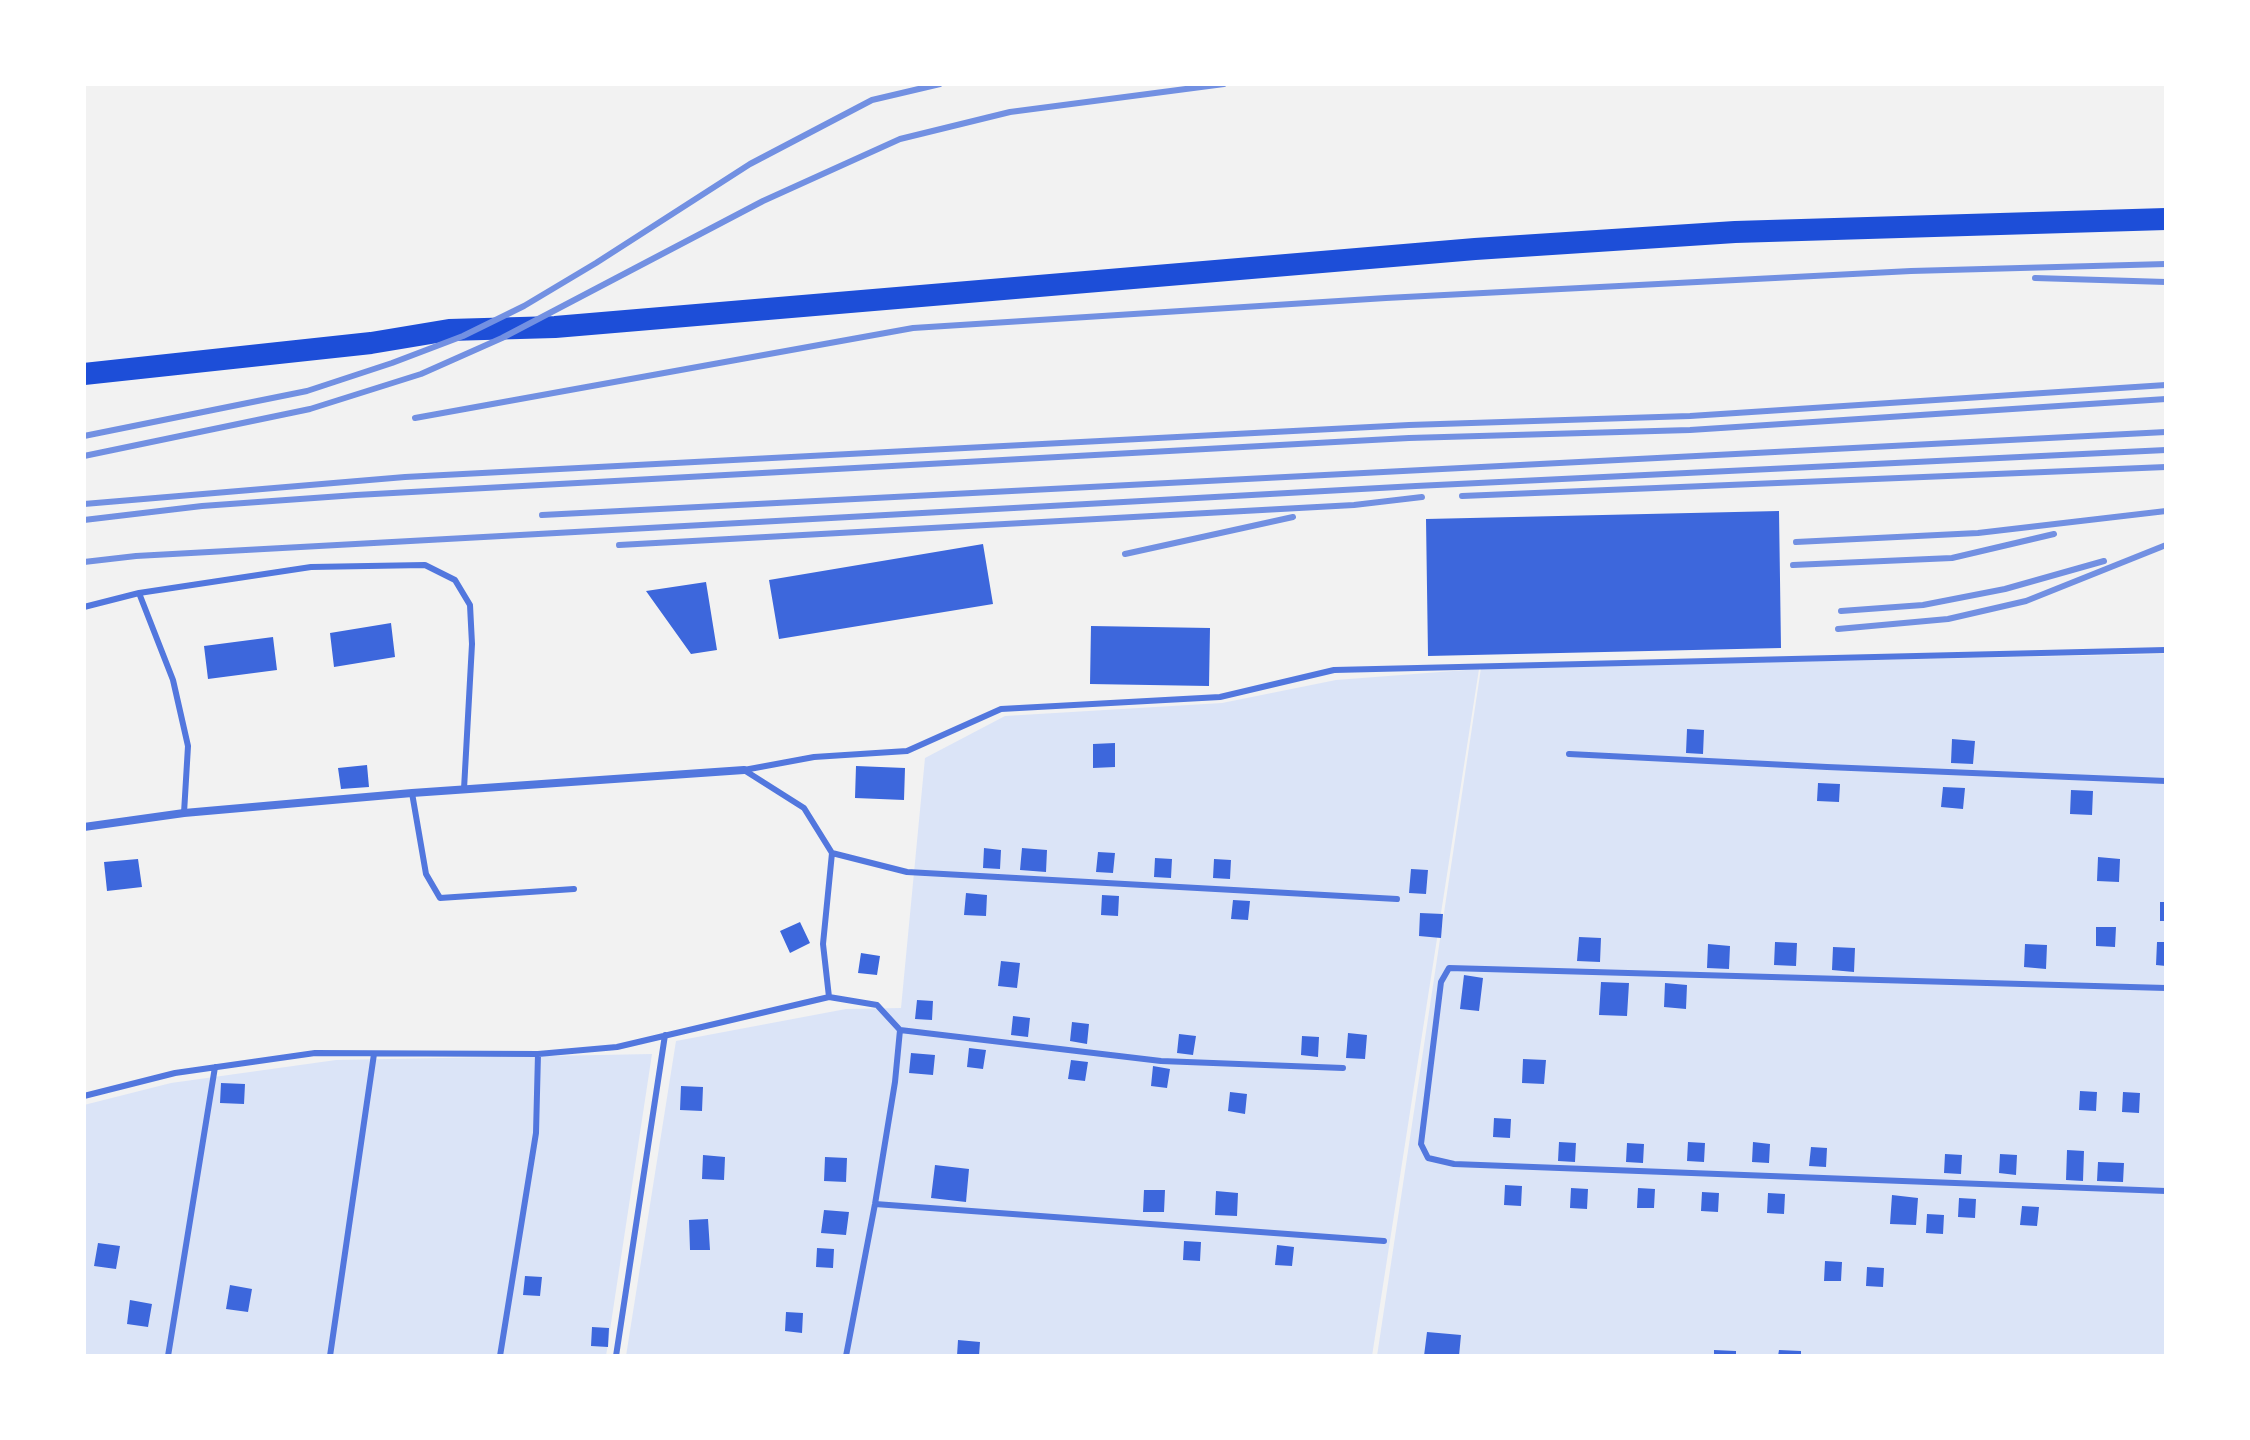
<!DOCTYPE html>
<style>
body{margin:0}
#map{position:relative;width:2250px;height:1440px;overflow:hidden;background:#f2f2f2;font-family:Literata,serif}
canvas{display:block}
.frame{position:absolute;inset:0;border:86px solid #fff;pointer-events:none}
</style>
<div id="map">
<canvas width="2250" height="1440"></canvas>
<div class="frame"></div>
</div>
<script>
const ctx = document.querySelector('canvas').getContext('2d');
ctx.lineJoin = 'round';
function fillPath(path, color) {
  ctx.fillStyle = color;
  ctx.fill(path, 'evenodd');
}
function shape(rows) {
  const path = new Path2D();
  for (const r of rows) {
    path.moveTo(r[0], r[1]);
    for (let i = 2; i < r.length; i += 2) path.lineTo(r[i], r[i + 1]);
  }
  return path;
}
function trace(path, color, width, dash) {
  ctx.strokeStyle = color;
  ctx.lineWidth = width;
  ctx.lineCap = dash ? 'butt' : 'round';
  ctx.setLineDash(dash || []);
  ctx.stroke(path);
}
fillPath(shape([
 [2166,654,2166,1356,1377,1356,1481,668],
 [1479,669,1372,1356,626,1356,676,1041,846,1009,901,1008,925,758,1005,716,1222,703,1336,680],
 [652,1054,606,1356,84,1356,84,1105,171,1083,336,1060]
]), '#dbe4f7');
fillPath(shape([
 [1779,511,1781,648,1428,656,1426,519],
 [983,544,993,604,779,639,769,580],
 [706,582,717,650,691,654,646,591],
 [391,623,395,657,334,667,330,633],
 [1091,626,1210,628,1209,686,1090,684],
 [273,637,277,670,208,679,204,646],
 [1687,729,1704,730,1703,754,1686,753],
 [1952,739,1975,741,1973,764,1951,763],
 [1115,743,1115,767,1093,768,1093,744],
 [367,765,369,787,341,789,338,768],
 [856,766,905,768,904,800,855,798],
 [1818,783,1840,784,1839,802,1817,801],
 [1943,787,1965,788,1963,809,1941,807],
 [2071,790,2093,791,2092,815,2070,814],
 [984,848,1001,850,1000,869,983,868],
 [1022,848,1047,850,1046,872,1020,870],
 [1098,852,1115,853,1113,873,1096,872],
 [2098,857,2120,859,2119,882,2097,881],
 [1155,858,1172,859,1171,878,1154,877],
 [138,859,142,887,107,891,104,862],
 [1214,859,1231,860,1230,879,1213,878],
 [1411,869,1428,870,1426,894,1409,893],
 [966,893,987,895,986,916,964,915],
 [1102,895,1119,896,1118,916,1101,915],
 [1233,900,1250,901,1248,920,1231,919],
 [2160,902,2166,902,2166,921,2160,921],
 [1420,913,1443,914,1441,938,1419,936],
 [800,922,810,943,790,953,780,931],
 [2096,927,2116,927,2115,947,2096,946],
 [1579,937,1601,938,1600,962,1577,961],
 [1775,942,1797,943,1796,966,1774,965],
 [2157,942,2166,942,2166,966,2156,965],
 [1708,944,1730,946,1729,969,1707,968],
 [2025,944,2047,945,2046,969,2024,967],
 [1833,947,1855,948,1854,972,1832,970],
 [861,953,880,956,877,975,858,973],
 [1001,961,1020,963,1017,988,998,986],
 [1464,975,1483,978,1479,1011,1460,1009],
 [1601,982,1629,983,1627,1016,1599,1015],
 [1665,983,1687,985,1686,1009,1664,1007],
 [917,1000,933,1001,932,1020,915,1019],
 [1013,1016,1030,1018,1028,1037,1011,1035],
 [1072,1022,1089,1024,1087,1044,1070,1041],
 [1348,1033,1367,1035,1365,1059,1346,1058],
 [1179,1034,1196,1036,1193,1055,1177,1053],
 [1302,1036,1319,1037,1318,1057,1301,1055],
 [969,1048,986,1050,983,1069,967,1067],
 [911,1053,935,1055,933,1075,909,1073],
 [1523,1059,1546,1060,1544,1084,1522,1083],
 [1071,1060,1088,1062,1085,1081,1068,1079],
 [1153,1066,1170,1069,1167,1088,1151,1086],
 [221,1083,245,1084,244,1104,220,1103],
 [681,1086,703,1087,702,1111,680,1110],
 [2080,1091,2097,1092,2096,1111,2079,1110],
 [1230,1092,1247,1094,1245,1114,1228,1111],
 [2123,1092,2140,1093,2139,1113,2122,1112],
 [1494,1118,1511,1119,1510,1138,1493,1137],
 [1559,1142,1576,1143,1575,1162,1558,1161],
 [1688,1142,1705,1143,1704,1162,1687,1161],
 [1753,1142,1770,1144,1769,1163,1752,1162],
 [1627,1143,1644,1144,1643,1163,1626,1162],
 [1811,1147,1827,1148,1826,1167,1809,1166],
 [2067,1150,2084,1151,2083,1181,2066,1180],
 [1945,1154,1962,1155,1961,1174,1944,1173],
 [2000,1154,2017,1155,2016,1175,1999,1173],
 [703,1155,725,1157,724,1180,702,1179],
 [825,1157,847,1158,846,1182,824,1181],
 [2098,1162,2124,1163,2123,1182,2097,1181],
 [935,1165,969,1169,966,1202,931,1198],
 [1505,1185,1522,1186,1521,1206,1504,1205],
 [1571,1188,1588,1189,1587,1209,1570,1208],
 [1638,1188,1655,1189,1654,1208,1637,1208],
 [1144,1190,1165,1190,1164,1212,1143,1212],
 [1216,1191,1238,1193,1237,1216,1215,1215],
 [1702,1192,1719,1193,1718,1212,1701,1211],
 [1768,1193,1785,1194,1784,1214,1767,1213],
 [1892,1195,1918,1198,1916,1225,1890,1224],
 [1959,1198,1976,1199,1975,1218,1958,1217],
 [2022,1206,2039,1207,2037,1226,2020,1225],
 [824,1210,849,1212,846,1235,821,1233],
 [1927,1214,1944,1215,1943,1234,1926,1233],
 [708,1219,710,1250,690,1250,689,1220],
 [1184,1241,1201,1242,1200,1261,1183,1260],
 [98,1243,120,1246,116,1269,94,1266],
 [1277,1245,1294,1247,1292,1266,1275,1265],
 [817,1248,834,1249,833,1268,816,1267],
 [1825,1261,1842,1262,1841,1281,1824,1281],
 [1867,1267,1884,1268,1883,1287,1866,1286],
 [525,1276,542,1277,540,1296,523,1295],
 [230,1285,252,1289,248,1312,226,1309],
 [130,1300,152,1304,148,1327,127,1324],
 [786,1312,803,1313,802,1333,785,1331],
 [592,1327,609,1328,608,1347,591,1346],
 [1427,1332,1461,1335,1459,1356,1424,1356],
 [958,1340,980,1342,979,1356,957,1356],
 [1714,1350,1736,1351,1736,1356,1714,1356],
 [1779,1350,1801,1351,1801,1356,1778,1356]
]), '#3d67dc');
trace(shape([
 [139,593,311,567,425,565,455,580,470,605,472,644,464,789],
 [84,607,139,593,173,680,188,746,184,813],
 [1569,754,1827,767,2166,781],
 [744,770,814,757,907,751,1001,709,1220,697,1334,670,2166,650],
 [412,793,426,874,440,898,574,889],
 [832,853,907,872,1397,899],
 [2166,988,1449,968,1441,982,1421,1144,1428,1158,1454,1164,2166,1191],
 [829,997,877,1005,900,1030,895,1082,875,1204,846,1356],
 [900,1030,1161,1061,1343,1068],
 [84,1096,175,1073,315,1053,538,1054,617,1047,829,997,823,944,832,853,804,808,744,770],
 [875,1204,1384,1241],
 [168,1356,215,1067],
 [330,1356,374,1054],
 [500,1356,536,1133,538,1054],
 [616,1356,665,1035]
]), '#5277de', 6);
trace(shape([
 [84,827,184,813,412,793,744,770]
]), '#5277de', 8);
trace(shape([
 [84,374,371,343,449,330,555,327,1475,249,1735,232,2166,219]
]), '#1d4ed8', 22);
trace(shape([
 [2035,278,2166,282],
 [415,418,913,328,1386,298,1911,271,2166,264],
 [84,436,307,391,392,363,463,336,524,306,596,263,750,164,872,100,940,84],
 [84,456,310,409,421,374,502,338,763,201,900,139,1010,112,1224,84],
 [1462,496,2166,467],
 [84,504,405,477,1409,425,1690,416,2166,385],
 [542,515,2166,432],
 [84,520,202,506,356,495,1409,438,1690,430,2166,399],
 [1796,542,1978,533,2166,511],
 [619,545,1354,505,1422,497],
 [1125,554,1293,517],
 [84,562,136,556,1416,486,2166,450],
 [1793,565,1952,558,2054,534],
 [1841,611,1923,605,2005,589,2104,561],
 [1838,629,1948,619,2026,601,2166,545]
]), '#7290e2', 6);
</script>
